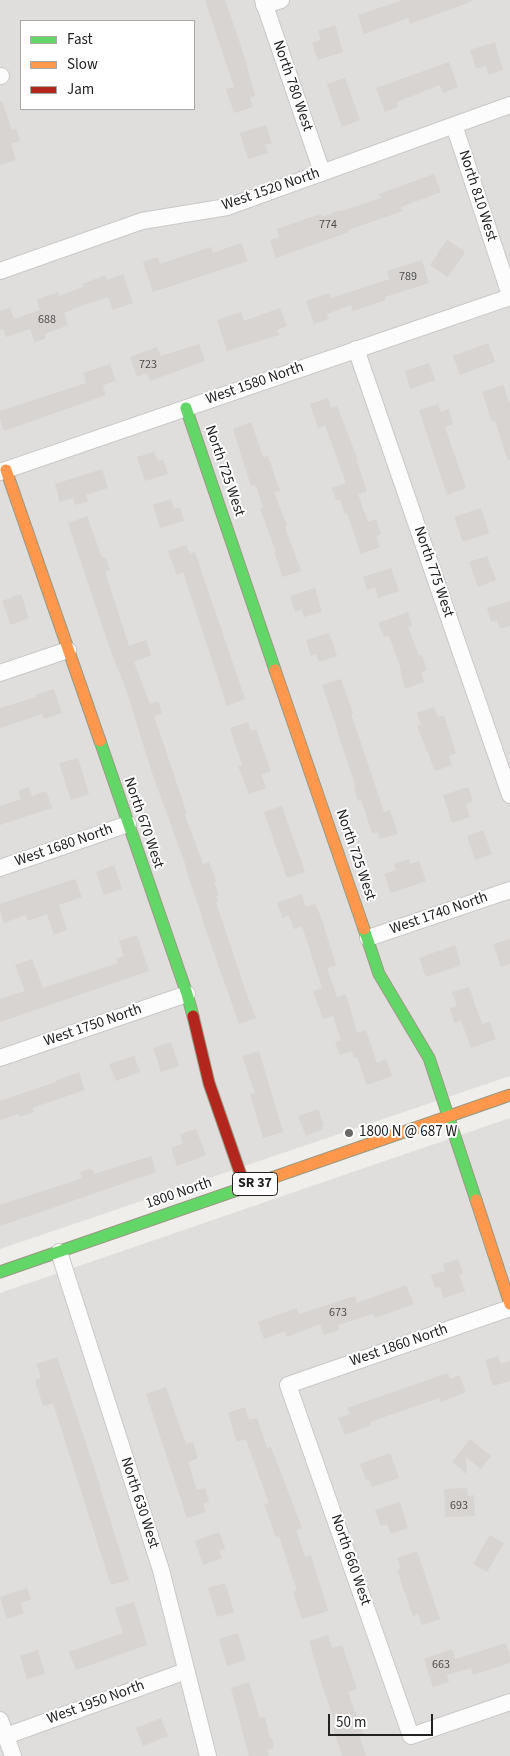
<!DOCTYPE html>
<style>
body{margin:0}
#map{position:relative;width:510px;height:1756px;overflow:hidden;background:#f0eeeb;font-family:"Source Sans 3",sans-serif}
canvas{display:block}
.legend{position:absolute;left:20px;top:20px;width:175px;height:90px;box-sizing:border-box;background:#fff;border:1px solid #a7a7a7;margin:0;padding:6px 9px;list-style:none;font-size:15px;color:#222}
.legend li{display:flex;align-items:center;gap:10px;height:25px}
.legend b{width:25px;border:1px solid #a7a7a7}
.scale{position:absolute;left:328px;top:1714px;width:105px;height:22px;box-sizing:border-box;border:2px solid #222;border-top:0;padding-left:6px;font-size:15px;line-height:18px;white-space:nowrap;color:#222;-webkit-text-stroke:4px #fff;paint-order:stroke}
</style>
<div id="map">
<canvas width="510" height="1756"></canvas>
<ul class="legend">
<li><b style="height:6px;background:#63d668"></b>Fast</li>
<li><b style="height:6px;background:#ff974d"></b>Slow</li>
<li><b style="height:6px;background:#b3261e"></b>Jam</li>
</ul>
<div class="scale">50 m</div>
</div>
<script>
const ctx = document.querySelector('canvas').getContext('2d');
ctx.lineJoin = 'round';
function fillPath(path, color) {
  ctx.fillStyle = color;
  ctx.fill(path, 'evenodd');
}
function shape(rows) {
  const path = new Path2D();
  for (const r of rows) {
    path.moveTo(r[0], r[1]);
    for (let i = 2; i < r.length; i += 2) path.lineTo(r[i], r[i + 1]);
  }
  return path;
}
function trace(path, color, width, dash) {
  ctx.strokeStyle = color;
  ctx.lineWidth = width;
  ctx.lineCap = dash ? 'butt' : 'round';
  ctx.setLineDash(dash || []);
  ctx.stroke(path);
}
function drawText(font, color, halo, rows, align = 'center') {
  ctx.font = font + ' "Source Sans 3",sans-serif';
  ctx.lineWidth = 4;
  ctx.setLineDash([]);
  ctx.textBaseline = 'middle';
  ctx.strokeStyle = halo;
  ctx.fillStyle = color;
  for (const [text, x, y, turn = 0] of rows) {
    ctx.save();
    ctx.translate(x, y);
    ctx.rotate((+turn || 0) * Math.PI / 180);
    ctx.textAlign = isNaN(turn) ? turn : align;
    if (halo) ctx.strokeText(text, 0, 0);
    ctx.fillText(text, 0, 0);
    ctx.restore();
  }
}
fillPath(shape([
 [0,0,510,0,510,1076,0,1249],
 [21,21,194,21,194,109,21,109],
 [510,1118,510,1756,0,1756,0,1293]
]), '#dfdedc');
fillPath(shape([
 [205,0,225,0,244,55,255,96,250,97,253,107,234,113,226,89,234,87],
 [403,0,472,0,473,1,410,24,408,18,364,34,358,15],
 [335,25,343,52,318,60,312,43,321,40,318,31],
 [495,42,503,70,488,75,486,66,476,69,470,50],
 [449,62,458,87,443,93,440,85,397,102,398,107,385,112,376,88],
 [345,78,360,120,342,127,327,84],
 [0,101,2,101,12,130,16,128,20,141,11,144,16,160,0,165],
 [266,125,272,143,265,145,268,153,248,159,240,133],
 [434,174,441,192,401,207,403,211,348,230,349,232,276,258,270,240,279,237,277,229,320,214,322,217,341,210,342,211,381,198,379,194],
 [447,240,465,252,448,277,430,265],
 [241,243,248,261,153,292,143,262,158,257,160,264,211,247,213,253],
 [422,260,429,283,385,297,386,300,353,311,351,305,327,314,329,319,314,324,306,301,329,293,331,298,390,279,387,271],
 [123,274,133,303,113,310,108,297,72,309,72,310,64,313,68,325,45,334,46,338,35,342,30,329,6,337,3,329,0,330,0,311,10,308,14,319,40,310,37,300,58,292,59,296,83,287,82,284,105,275,107,280],
 [280,308,287,326,277,330,279,335,227,351,217,320,241,312,244,321],
 [488,343,495,362,460,375,453,356],
 [199,344,205,361,150,381,147,373,137,377,130,357,157,347,161,356],
 [429,363,435,380,410,389,405,371],
 [110,364,116,381,103,385,106,395,4,431,0,419,0,411,86,383,83,373],
 [503,385,510,404,510,460,508,461,495,421,492,422,482,392],
 [328,398,331,408,337,406,357,458,356,459,367,491,358,494,368,522,376,519,381,534,376,536,380,547,361,554,347,513,345,514,340,499,336,500,332,488,346,483,325,425,318,428,310,404],
 [438,404,441,412,449,409,453,424,445,427,466,488,447,495,419,410],
 [251,422,263,457,268,456,280,491,274,492,287,526,285,527,301,571,283,577,274,552,276,552,260,508,263,507,256,485,251,486,233,429],
 [154,452,158,461,163,459,168,474,145,481,137,457],
 [102,469,108,488,86,495,88,501,75,505,73,498,60,502,55,484],
 [171,499,174,509,180,507,184,521,160,528,153,505],
 [481,508,489,533,463,542,454,517],
 [87,516,102,558,105,557,110,570,105,572,129,646,146,640,151,655,134,662,150,704,158,701,162,713,154,716,187,814,185,815,203,864,209,862,216,881,214,882,219,895,216,896,218,901,216,902,247,995,256,1018,239,1024,201,916,202,916,186,870,187,869,151,770,126,689,111,652,68,523],
 [186,545,190,554,195,552,245,699,227,706,183,572,177,575,168,551],
 [487,556,496,580,478,587,469,562],
 [391,568,399,591,378,598,375,587,367,590,363,577],
 [315,588,322,612,304,617,301,610,295,612,290,596],
 [21,594,29,618,11,625,2,601],
 [510,601,510,626,500,629,497,620,491,622,487,608],
 [408,612,412,625,408,627,419,656,422,655,427,670,421,672,424,682,405,689,399,663,389,636,384,637,378,623],
 [329,633,337,656,319,662,316,654,311,656,306,640],
 [341,679,353,713,351,714,384,812,390,810,398,834,380,839,378,832,372,833,361,800,358,801,354,788,356,787,338,734,339,734,322,685],
 [54,689,62,713,44,719,42,714,0,728,0,708,36,697,36,695],
 [434,707,438,717,444,715,456,753,449,756,452,765,435,771,417,726,421,725,417,713],
 [248,722,251,731,256,729,271,771,261,775,266,788,249,794,238,766,242,765,230,728],
 [78,758,89,794,71,800,59,763],
 [29,787,32,796,46,791,52,808,0,825,0,806,21,799,18,791],
 [468,787,473,801,466,804,470,817,452,823,443,795],
 [282,806,305,872,287,878,264,812],
 [483,830,492,854,475,860,467,836],
 [409,859,410,864,419,861,426,881,391,893,384,874,396,870,394,864],
 [114,865,122,889,104,895,96,872],
 [75,879,82,897,59,905,67,930,54,935,47,914,28,921,25,915,4,923,0,911,0,904],
 [301,894,306,907,315,904,321,917,336,965,327,968,337,997,346,994,357,1033,366,1030,377,1063,386,1059,392,1076,367,1085,357,1057,354,1058,352,1051,340,1055,335,1042,341,1040,333,1016,323,1019,313,991,322,988,302,926,294,929,289,915,283,918,277,903],
 [137,935,149,971,0,1022,0,999,25,991,15,965,32,959,43,988,118,963,116,958,124,956,119,941],
 [510,939,510,964,501,967,493,944],
 [455,945,461,965,426,977,419,958],
 [469,987,482,1024,490,1022,496,1039,471,1048,461,1020,454,1023,450,1008,457,1006,452,992],
 [171,1042,179,1066,161,1072,153,1048],
 [259,1051,283,1132,263,1138,250,1094,255,1093,242,1056],
 [134,1056,140,1072,116,1081,109,1064],
 [79,1072,85,1090,32,1108,34,1112,20,1117,19,1114,0,1120,0,1101,56,1082,56,1081],
 [318,1109,324,1126,322,1126,323,1129,306,1136,298,1116],
 [196,1129,206,1155,177,1166,171,1148,183,1143,180,1134],
 [151,1156,156,1172,0,1226,0,1205,74,1181,82,1178,80,1172,92,1169,94,1174],
 [458,1259,463,1273,459,1275,465,1291,444,1298,440,1287,435,1288,431,1275,445,1271,443,1264],
 [406,1285,414,1304,375,1318,373,1314,338,1325,339,1330,324,1335,320,1324,287,1337,285,1331,264,1339,258,1322,297,1308,299,1314,355,1296,357,1303],
 [498,1356,501,1364,510,1361,510,1381,493,1386,485,1360],
 [57,1357,101,1488,100,1488,129,1580,111,1585,53,1403,43,1406,35,1380,41,1378,37,1364],
 [448,1373,450,1379,459,1375,466,1392,441,1402,439,1398,370,1422,371,1425,345,1435,338,1418,350,1414,347,1408],
 [166,1387,186,1444,193,1442,198,1458,188,1462,197,1490,205,1488,209,1502,203,1504,206,1512,187,1518,146,1394],
 [245,1407,249,1420,257,1418,267,1448,271,1447,302,1528,296,1530,305,1557,311,1555,328,1611,302,1619,293,1592,297,1591,279,1536,276,1537,264,1504,269,1503,248,1445,246,1439,237,1442,228,1413],
 [470,1439,491,1456,481,1469,466,1457,467,1474,452,1462],
 [390,1453,399,1478,372,1487,369,1479,366,1480,360,1464],
 [467,1488,468,1496,474,1495,475,1516,445,1517,444,1489],
 [400,1502,408,1528,391,1534,387,1524,381,1526,375,1510],
 [219,1532,225,1548,219,1551,222,1558,203,1565,195,1541],
 [490,1535,504,1543,487,1572,473,1564],
 [417,1551,440,1619,422,1625,418,1614,413,1616,397,1570,401,1569,397,1558],
 [225,1583,234,1612,217,1617,208,1588],
 [27,1588,31,1599,21,1603,24,1613,7,1619,0,1597],
 [134,1602,147,1645,76,1670,69,1652,123,1633,115,1608],
 [238,1633,246,1660,227,1666,219,1639],
 [328,1635,332,1648,342,1645,357,1689,348,1692,363,1734,359,1735,366,1756,342,1756,333,1727,336,1725,322,1685,309,1641],
 [506,1643,510,1655,510,1663,473,1675,471,1668,447,1675,449,1682,433,1687,424,1659,452,1649,455,1659],
 [38,1650,45,1674,27,1679,20,1656],
 [249,1682,260,1718,265,1717,270,1738,272,1738,274,1748,267,1750,269,1756,249,1756,231,1688],
 [161,1718,168,1736,143,1746,136,1728]
]), '#d7d4d2');
const street = shape([
 [263,0,322,172],
 [264,5,281,0],
 [0,76,1,76],
 [454,125,510,295],
 [0,271,142,221,227,207,510,105],
 [356,349,510,795],
 [0,472,510,297],
 [0,673,68,650],
 [0,868,128,824],
 [368,938,510,890],
 [0,1058,187,994],
 [59,1252,161,1570,208,1756],
 [510,1308,288,1385,411,1736,510,1702],
 [0,1720,13,1756],
 [6,1736,186,1671]
]);
const fast = shape([
 [186,408,275,670],
 [100,741,187,994,193,1016],
 [364,929,379,974,429,1058,476,1200],
 [0,1272,237,1190]
]);
const slow = shape([
 [6,470,100,741],
 [275,670,364,929],
 [237,1190,510,1095],
 [476,1200,510,1304]
]);
const jam = shape([
 [193,1016,209,1083,245,1187]
]);
trace(street, '#c9c8c7', 18);
trace(fast, '#999a82', 13);
trace(slow, '#999a82', 13);
trace(jam, '#999a82', 13);
trace(street, '#fdfcfc', 16);
trace(fast, '#63d668', 11);
trace(slow, '#ff974d', 11);
trace(jam, '#b3261e', 11);
for (const [x, y, r, color] of [
 [349,1133,5,"#6a6968"]
]) {
  const dot = new Path2D();
  dot.arc(x, y, r, 0, 2 * Math.PI);
  ctx.fillStyle = color;
  ctx.fill(dot);
  trace(dot, '#fff', 2);
}
drawText('12px', '#4f4e4e', null, [
 ["774",328,225],
 ["789",408,277],
 ["688",47,320],
 ["723",148,365],
 ["673",338,1313],
 ["693",459,1506],
 ["663",441,1665]
]);
for (const [x, y, w] of [
 [255,1184,45]
]) {
  const box = new Path2D();
  box.roundRect(x - w / 2, y - 11.5, w, 23, 4);
  ctx.fillStyle = '#fff';
  ctx.fill(box);
  trace(box, '#222', 1);
}
drawText('bold 14px', '#222', null, [
 ["SR 37",255,1184]
]);
drawText('15px', '#222', '#fff', [
 ["North 780 West",292,86,71],
 ["West 1520 North",271,190,-19],
 ["North 810 West",477,196,72],
 ["West 1580 North",255,384,-19],
 ["North 725 West",224,471,71],
 ["North 775 West",433,572,71],
 ["North 670 West",143,823,71],
 ["West 1680 North",64,846,-19],
 ["North 725 West",355,855,71],
 ["West 1740 North",439,914,-19],
 ["West 1750 North",93,1026,-19],
 ["1800 North",179,1194,-19],
 ["West 1860 North",399,1346,-19],
 ["North 630 West",139,1503,72],
 ["North 660 West",350,1560,71],
 ["West 1950 North",96,1703,-20]
]);
drawText('15px', '#222', '#fff', [
 ["1800 N @ 687 W",359,1133]
], 'left');
</script>
